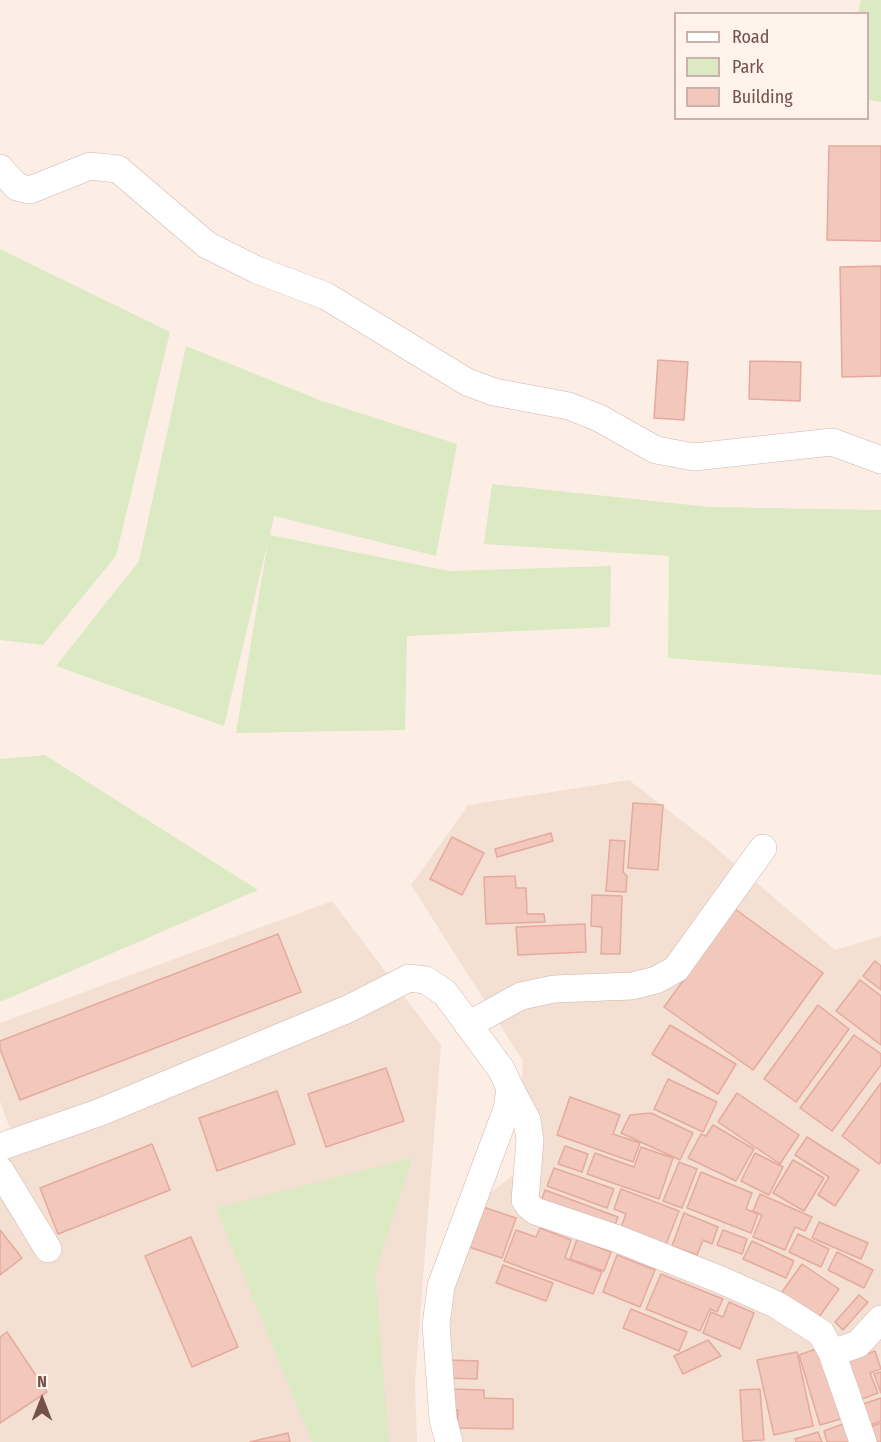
<!DOCTYPE html>
<style>
body{margin:0}
#map{position:relative;width:881px;height:1442px;overflow:hidden;background:#fceee5;font-family:"Fira Sans Condensed",sans-serif}
canvas{display:block}
.legend{position:absolute;left:674px;top:12px;width:195px;height:108px;box-sizing:border-box;background:#fff3eb;border:2px solid #c8b2ab;margin:0;padding:8px 10px;list-style:none;font-size:18px;color:#75514a}
.legend li{display:flex;align-items:center;gap:12px;height:30px}
.legend b{width:30px;border:2px solid #c8b2ab}
.north{position:absolute;left:12px;top:1370px;width:60px;height:60px;-webkit-text-stroke:4px #fff3eb;paint-order:stroke;rotate:0deg;font-size:16px;font-weight:700;line-height:24px;text-align:center;color:#75514a}
.north::after{content:'';display:block;margin:auto;width:21px;height:27px;background:#75514a;clip-path:polygon(50% 0,100% 100%,50% 72%,0 100%)}
</style>
<div id="map">
<canvas width="881" height="1442"></canvas>
<ul class="legend">
<li><b style="height:8px;background:#fff"></b>Road</li>
<li><b style="height:16px;background:#dbeac3"></b>Park</li>
<li><b style="height:16px;background:#f2c7bc"></b>Building</li>
</ul>
<div class="north">N</div>
</div>
<script>
const ctx = document.querySelector('canvas').getContext('2d');
ctx.lineJoin = 'round';
function fillPath(path, color) {
  ctx.fillStyle = color;
  ctx.fill(path, 'evenodd');
}
function shape(rows) {
  const path = new Path2D();
  for (const r of rows) {
    path.moveTo(r[0], r[1]);
    for (let i = 2; i < r.length; i += 2) path.lineTo(r[i], r[i + 1]);
  }
  return path;
}
function trace(path, color, width, dash) {
  ctx.strokeStyle = color;
  ctx.lineWidth = width;
  ctx.lineCap = dash ? 'butt' : 'round';
  ctx.setLineDash(dash || []);
  ctx.stroke(path);
}
fillPath(shape([
 [629,780,708,841,835,950,881,936,881,1442,445,1442,436,1403,456,1219,516,1173,523,1061,411,885,468,805],
 [332,901,441,1045,415,1382,417,1442,0,1442,0,1168,18,1151,0,1101,0,1023]
]), '#f4dfd3');
fillPath(shape([
 [861,0,881,0,881,102,868,100,868,14,858,13],
 [0,249,170,332,116,556,43,645,0,640],
 [186,346,322,401,457,444,436,556,274,516,270,535,449,571,611,566,610,627,407,636,405,730,236,733,268,541,224,726,56,666,139,561],
 [492,484,710,507,881,510,881,675,668,658,669,556,484,544],
 [45,755,258,890,0,1002,0,759],
 [412,1158,375,1274,389,1442,312,1442,216,1208]
]), '#dbeac3');
const building = shape([
 [829,146,881,146,881,241,827,240,829,146],
 [881,266,881,376,842,377,840,267,881,266],
 [658,360,688,362,684,420,654,418,658,360],
 [750,361,801,362,800,401,749,399,750,361],
 [633,803,663,805,658,870,628,868,633,803],
 [551,833,553,841,497,857,495,849,551,833],
 [452,837,484,853,462,895,430,879,452,837],
 [610,840,625,841,623,872,627,876,626,892,606,891,610,840],
 [515,876,516,888,526,888,527,914,544,914,545,922,486,924,484,877,515,876],
 [592,895,622,896,620,954,601,954,602,927,591,926,592,895],
 [735,909,823,973,753,1070,664,1007,735,909],
 [585,924,586,952,518,955,516,927,585,924],
 [278,934,301,992,20,1100,0,1049,0,1041,278,934],
 [875,961,881,966,881,990,863,976,875,961],
 [860,980,881,996,881,1045,836,1011,860,980],
 [818,1005,849,1029,796,1102,764,1079,818,1005],
 [670,1025,736,1064,718,1094,652,1054,670,1025],
 [854,1035,881,1054,881,1065,832,1131,800,1108,854,1035],
 [386,1068,404,1121,326,1147,308,1094,386,1068],
 [668,1079,717,1102,703,1132,654,1109,668,1079],
 [881,1083,881,1162,879,1164,842,1136,881,1083],
 [277,1091,295,1144,217,1171,199,1118,277,1091],
 [737,1093,799,1135,780,1164,718,1122,737,1093],
 [570,1097,620,1115,613,1134,640,1143,633,1162,557,1135,570,1097],
 [651,1113,693,1133,680,1160,621,1133,630,1115,651,1113],
 [713,1125,754,1149,736,1181,688,1158,701,1134,706,1136,713,1125],
 [807,1137,859,1170,835,1206,818,1195,829,1177,795,1155,807,1137],
 [152,1144,170,1190,58,1234,40,1188,152,1144],
 [565,1146,588,1154,582,1172,558,1164,565,1146],
 [641,1147,673,1158,659,1199,587,1174,595,1153,634,1167,641,1147],
 [755,1153,783,1167,769,1195,741,1181,755,1153],
 [793,1160,824,1178,804,1211,773,1193,793,1160],
 [679,1162,697,1169,682,1208,663,1201,679,1162],
 [554,1168,614,1189,607,1208,547,1186,554,1168],
 [701,1172,752,1193,746,1209,758,1214,751,1233,687,1208,701,1172],
 [621,1189,679,1211,665,1247,620,1230,626,1214,614,1209,621,1189],
 [545,1190,618,1217,613,1231,540,1205,545,1190],
 [760,1194,812,1217,805,1231,795,1227,785,1250,753,1237,762,1215,753,1211,760,1194],
 [477,1205,516,1218,502,1258,463,1245,477,1205],
 [684,1213,718,1227,712,1244,703,1240,697,1255,672,1246,684,1213],
 [819,1222,868,1243,861,1259,812,1238,819,1222],
 [540,1228,571,1240,565,1258,602,1272,593,1294,504,1261,516,1230,536,1237,540,1228],
 [0,1230,22,1258,0,1275,0,1230],
 [723,1230,747,1239,742,1254,717,1245,723,1230],
 [798,1234,829,1249,821,1267,789,1252,798,1234],
 [191,1237,238,1347,192,1367,145,1256,191,1237],
 [577,1239,611,1252,604,1271,570,1259,577,1239],
 [752,1241,794,1261,786,1278,743,1259,752,1241],
 [837,1252,873,1270,864,1288,828,1270,837,1252],
 [617,1255,655,1270,640,1307,603,1292,617,1255],
 [802,1264,839,1289,819,1317,782,1292,802,1264],
 [503,1265,553,1283,546,1301,496,1283,503,1265],
 [661,1274,723,1299,717,1312,710,1309,700,1331,646,1309,661,1274],
 [859,1295,868,1302,843,1330,835,1322,859,1295],
 [729,1302,754,1313,740,1349,703,1333,711,1312,723,1317,729,1302],
 [631,1309,687,1332,679,1351,623,1328,631,1309],
 [7,1332,47,1392,0,1423,0,1337,7,1332],
 [708,1340,721,1356,683,1374,674,1356,708,1340],
 [819,1348,841,1419,820,1425,799,1355,819,1348],
 [875,1351,881,1369,870,1373,878,1393,854,1402,839,1364,875,1351],
 [797,1352,813,1426,774,1435,757,1360,797,1352],
 [447,1360,478,1361,477,1379,447,1378,447,1360],
 [881,1372,881,1393,874,1374,881,1372],
 [452,1389,484,1390,484,1398,513,1399,513,1429,457,1428,458,1410,451,1410,452,1389],
 [760,1389,764,1440,743,1441,740,1390,760,1389],
 [881,1398,881,1421,865,1427,857,1406,881,1398],
 [881,1423,881,1442,866,1442,862,1430,881,1423],
 [843,1424,849,1442,827,1442,824,1431,843,1424],
 [818,1432,822,1442,796,1442,795,1439,818,1432],
 [288,1433,290,1442,250,1442,288,1433]
]);
fillPath(building, '#f2c7bc');
trace(building, '#e5aa9d', 1.5);
const minor = shape([
 [0,168,17,187,30,190,90,166,118,169,207,245,257,270,326,296,467,382,494,392,569,406,599,418,656,450,694,457,832,442,881,460],
 [468,1025,521,996,554,989,632,986,656,980,676,969,763,848],
 [510,1088,527,1120,530,1140,525,1200,529,1206,535,1211,618,1239,721,1280,777,1305,821,1333,832,1353],
 [0,1147,98,1113,348,1009,409,978,426,980,445,993,501,1069,510,1088,507,1109,441,1286,436,1325,443,1419,449,1442],
 [0,1170,48,1249],
 [863,1442,832,1353,858,1344,881,1319]
]);
trace(minor, '#d0b6ae', 28);
trace(minor, '#fff', 27);
</script>
